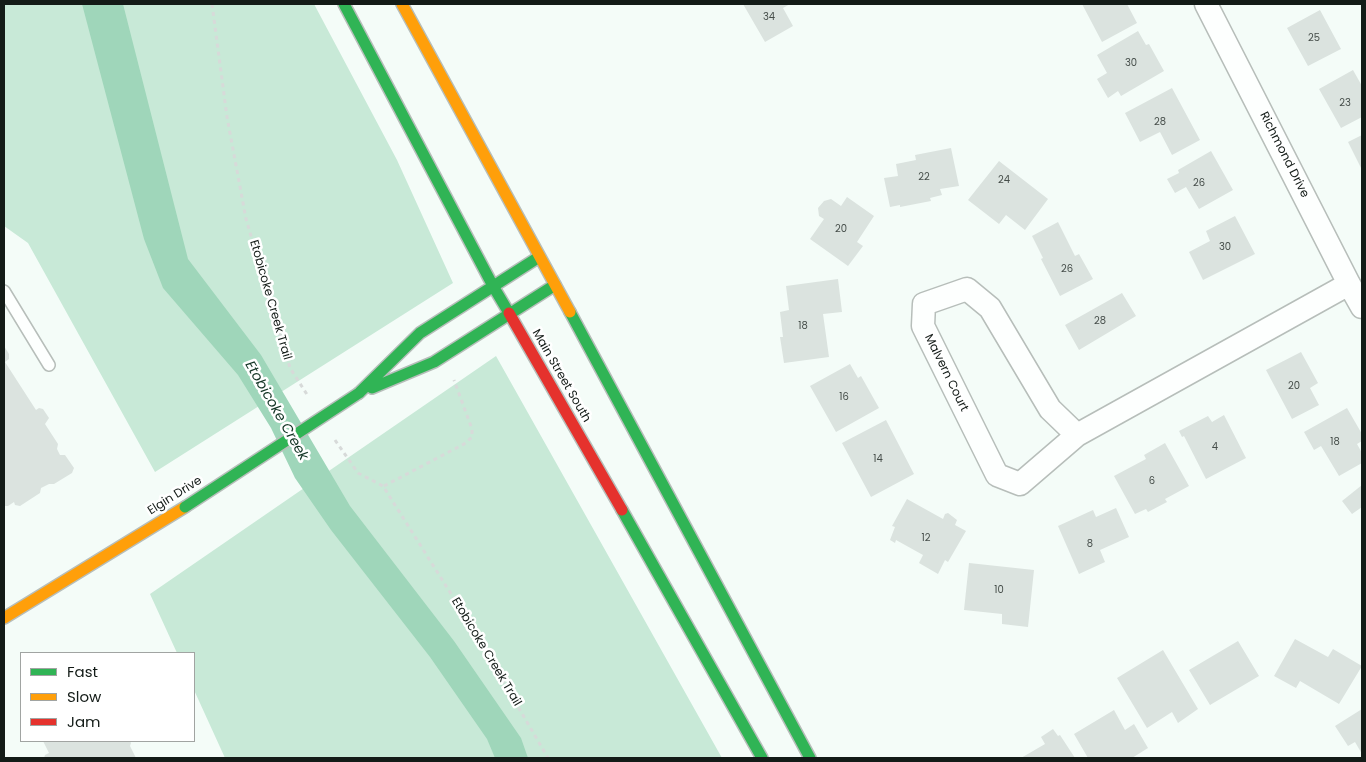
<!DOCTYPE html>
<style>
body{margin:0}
#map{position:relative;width:1366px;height:762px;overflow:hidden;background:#f4fcf8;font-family:Poppins,sans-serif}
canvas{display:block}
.frame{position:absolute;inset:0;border:5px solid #131b17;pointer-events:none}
.legend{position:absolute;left:20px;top:652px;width:175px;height:90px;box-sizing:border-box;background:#fff;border:1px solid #a1a4a2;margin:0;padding:6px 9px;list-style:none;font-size:15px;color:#131b17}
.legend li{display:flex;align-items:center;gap:10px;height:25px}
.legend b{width:25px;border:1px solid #a1a4a2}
</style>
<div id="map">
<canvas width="1366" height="762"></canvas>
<div class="frame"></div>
<ul class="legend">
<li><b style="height:6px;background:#30b455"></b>Fast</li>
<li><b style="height:6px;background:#ff9f0a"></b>Slow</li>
<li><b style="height:6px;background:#e5322d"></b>Jam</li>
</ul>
</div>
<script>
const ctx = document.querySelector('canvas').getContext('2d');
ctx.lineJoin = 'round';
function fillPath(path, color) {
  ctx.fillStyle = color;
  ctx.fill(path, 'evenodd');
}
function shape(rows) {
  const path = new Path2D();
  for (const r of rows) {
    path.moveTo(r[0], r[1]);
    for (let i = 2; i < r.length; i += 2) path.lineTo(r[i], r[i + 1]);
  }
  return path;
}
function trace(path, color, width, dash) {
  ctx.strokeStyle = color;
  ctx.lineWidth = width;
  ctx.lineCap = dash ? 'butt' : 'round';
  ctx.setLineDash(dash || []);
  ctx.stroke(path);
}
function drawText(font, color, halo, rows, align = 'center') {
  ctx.font = font + ' Poppins,sans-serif';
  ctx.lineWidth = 5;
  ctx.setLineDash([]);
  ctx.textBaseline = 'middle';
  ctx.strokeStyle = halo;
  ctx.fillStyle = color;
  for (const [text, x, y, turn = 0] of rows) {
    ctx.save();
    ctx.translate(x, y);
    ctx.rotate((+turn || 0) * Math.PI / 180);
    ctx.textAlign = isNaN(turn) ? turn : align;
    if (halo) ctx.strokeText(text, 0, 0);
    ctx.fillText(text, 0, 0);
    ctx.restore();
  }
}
fillPath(shape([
 [4,4,314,4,397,160,453,283,155,472,28,243,4,226],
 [496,356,722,758,225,758,194,690,194,653,177,653,150,594]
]), '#c8e9d7');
fillPath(shape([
 [82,4,123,4,188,259,261,355,350,506,454,641,521,738,528,758,495,758,487,739,430,657,331,530,295,478,271,428,238,375,163,288,144,239]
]), '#9fd6ba');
fillPath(shape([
 [743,4,790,4,783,8,793,26,765,42],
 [1082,4,1127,4,1137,23,1102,42],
 [1320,10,1341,49,1308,66,1287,28],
 [1138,31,1146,45,1149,44,1164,71,1121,96,1118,91,1108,98,1097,79,1107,73,1097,55],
 [1353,70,1362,86,1362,117,1341,128,1319,89],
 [1172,88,1200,140,1172,155,1160,132,1140,142,1125,113],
 [1362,135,1362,170,1348,142],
 [951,148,959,186,940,189,942,195,930,198,931,201,900,207,900,205,890,207,884,178,898,176,896,164,916,160,915,155],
 [1211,151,1233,190,1199,209,1186,187,1175,193,1167,179,1179,173,1178,170],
 [999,161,1048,199,1025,230,1006,215,999,224,968,200],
 [847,197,874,216,857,242,863,246,848,266,810,239,824,219,819,216,818,208,824,201,831,199,841,206],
 [1235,216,1255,254,1203,280,1189,252,1210,241,1206,231],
 [1058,222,1075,256,1079,254,1093,279,1060,296,1041,259,1043,258,1032,236],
 [838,279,842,312,823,314,829,357,784,363,780,337,783,337,780,312,789,310,786,286],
 [1122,293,1136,316,1079,350,1065,325],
 [4,346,9,354,9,359,5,362,36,410,39,408,43,409,49,418,45,424,58,444,57,449,60,455,65,455,74,468,72,473,54,484,49,484,41,488,40,493,20,506,15,505,14,502,8,506,4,506],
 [1301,352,1318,383,1310,388,1319,405,1292,419,1266,370],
 [850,364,858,378,861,376,879,408,836,432,810,386],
 [1347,408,1362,434,1362,441,1357,444,1362,453,1362,463,1339,476,1321,446,1314,450,1304,432],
 [1224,415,1246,458,1206,479,1184,436,1182,437,1179,431,1208,416,1212,422],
 [886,420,914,474,871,497,842,443],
 [1165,443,1189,486,1165,499,1167,502,1148,512,1146,509,1135,514,1114,476,1146,459,1144,455],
 [1362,485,1362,507,1352,514,1342,501],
 [907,499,943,519,945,514,948,513,957,520,955,525,966,531,948,562,945,560,938,574,919,563,923,555,896,540,895,543,890,540,895,527,892,526],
 [1116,508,1129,537,1100,550,1105,562,1079,574,1058,526,1093,510,1096,517],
 [969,563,1034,570,1028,627,1002,624,1002,614,964,610],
 [1295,639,1328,657,1333,649,1362,666,1339,704,1300,681,1296,688,1274,676],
 [1238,641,1259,676,1210,705,1189,670],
 [1163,650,1198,709,1178,723,1172,712,1147,728,1117,678],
 [1362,709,1362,754,1355,742,1348,746,1335,726],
 [1114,710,1125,730,1134,724,1148,748,1132,758,1088,758,1074,734],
 [1053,729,1058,736,1060,735,1075,758,1021,758,1045,744,1041,737],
 [43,741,130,741,131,743,130,746,136,758,44,758,45,755,49,753]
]), '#dbe3df');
const lane = shape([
 [4,291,49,365]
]);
const street = shape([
 [1206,4,1349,284,1362,307],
 [1077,435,1020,484,997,475,923,326,924,304,967,289,990,308,1050,409,1077,435,1349,284]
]);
const fast = shape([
 [344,4,493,286,509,313],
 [570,312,810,758],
 [372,388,434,362,555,285],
 [359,393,420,333,539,257],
 [622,510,762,758]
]);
const slow = shape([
 [402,4,570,312],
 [4,618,185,507]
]);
const jam = shape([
 [509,313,622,510]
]);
trace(lane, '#b7beba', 14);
trace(street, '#b7beba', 25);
trace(fast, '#b7beba', 14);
trace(slow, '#b7beba', 14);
trace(jam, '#b7beba', 14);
trace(shape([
 [212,4,227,117,246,219,290,368,308,396],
 [335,440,358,473,383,486,465,616,548,758],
 [384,486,464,444,472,437,472,429,454,380]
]), '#d7dad9', 3, [4, 4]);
trace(lane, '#fdfffe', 11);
trace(street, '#fdfffe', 22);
trace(fast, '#30b455', 11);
trace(slow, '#ff9f0a', 11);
trace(jam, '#e5322d', 11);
const fastBridge = shape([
 [185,507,359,393]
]);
trace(fastBridge, '#b7beba', 14, []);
trace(fastBridge, '#30b455', 11);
drawText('10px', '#454d49', null, [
 ["34",769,17],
 ["25",1314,38],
 ["30",1131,63],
 ["23",1345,103],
 ["28",1160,122],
 ["22",924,177],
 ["24",1004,180],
 ["26",1199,183],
 ["20",841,229],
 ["30",1225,247],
 ["26",1067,269],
 ["28",1100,321],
 ["18",803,326],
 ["20",1294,386],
 ["16",844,397],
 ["18",1335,442],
 ["4",1215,447],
 ["14",878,459],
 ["6",1152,481],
 ["12",926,538],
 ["8",1090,544],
 ["10",999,590]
]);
drawText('12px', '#131b17', '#fff', [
 ["Richmond Drive",1284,155,63],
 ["Etobicoke Creek Trail",270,300,74],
 ["Malvern Court",946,373,64],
 ["Main Street South",561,376,60],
 ["Elgin Drive",175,496,-32],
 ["Etobicoke Creek Trail",486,652,59]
]);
drawText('italic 14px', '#133525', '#fff', [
 ["Etobicoke Creek",276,411,60]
]);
</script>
